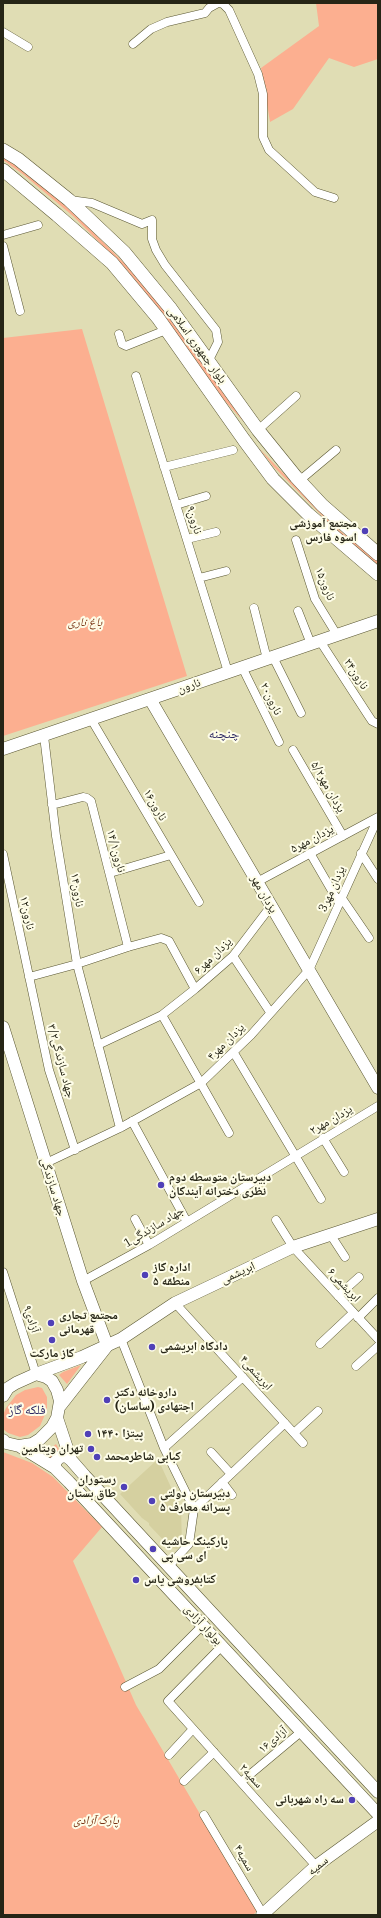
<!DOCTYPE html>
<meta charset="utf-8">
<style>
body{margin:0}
#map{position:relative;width:381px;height:1918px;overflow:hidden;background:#e0ddb4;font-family:"IBM Plex Serif",serif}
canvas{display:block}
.frame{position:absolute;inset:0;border:4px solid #262516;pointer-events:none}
</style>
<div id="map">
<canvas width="381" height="1918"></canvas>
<div class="frame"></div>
</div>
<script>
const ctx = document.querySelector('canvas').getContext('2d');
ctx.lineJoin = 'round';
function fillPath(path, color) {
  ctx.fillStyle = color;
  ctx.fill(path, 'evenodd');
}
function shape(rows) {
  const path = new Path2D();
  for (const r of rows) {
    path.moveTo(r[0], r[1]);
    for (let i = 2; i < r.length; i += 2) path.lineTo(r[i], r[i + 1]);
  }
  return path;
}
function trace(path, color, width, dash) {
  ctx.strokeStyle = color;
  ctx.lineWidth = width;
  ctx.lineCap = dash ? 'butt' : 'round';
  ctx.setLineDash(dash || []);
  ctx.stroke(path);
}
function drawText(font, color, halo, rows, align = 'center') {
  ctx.font = font + ' "IBM Plex Serif","Noto Naskh Arabic",serif';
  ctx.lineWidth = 4;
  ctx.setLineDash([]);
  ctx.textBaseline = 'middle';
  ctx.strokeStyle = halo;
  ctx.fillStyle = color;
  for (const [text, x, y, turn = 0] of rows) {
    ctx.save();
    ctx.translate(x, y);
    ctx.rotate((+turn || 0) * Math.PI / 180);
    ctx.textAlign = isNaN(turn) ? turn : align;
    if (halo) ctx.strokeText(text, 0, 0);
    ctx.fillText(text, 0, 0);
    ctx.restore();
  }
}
fillPath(shape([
 [158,1459,181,1509,182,1544,177,1549,171,1548,149,1525,149,1523,142,1518,120,1494]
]), '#d5d0a0');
fillPath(shape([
 [316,3,378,3,378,59,354,67,329,58,293,109,270,122,261,68,319,26],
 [3,156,25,171,75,214,129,268,159,304,245,423,223,399,156,306,127,270,73,216,24,175,3,160],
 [82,329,187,676,3,736,3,338],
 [259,448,334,526,378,561,378,565,333,527,273,466],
 [81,1365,67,1384,59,1375,63,1372],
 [38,1387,42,1388,47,1397,47,1410,40,1426,28,1435,20,1437,8,1433,3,1429,3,1415,6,1408,16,1395,25,1390],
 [56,1444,61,1453,52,1460,44,1454],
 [3,1452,32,1463,53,1477,102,1527,73,1561,136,1705,257,1911,253,1915,3,1915]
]), '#fcaf90');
const street = shape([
 [220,3,223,4,229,10,258,74,263,94,263,137,269,150,315,192,334,198],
 [3,32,28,47],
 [133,44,151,29,167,22,205,13,209,8,218,3],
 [70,200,92,203,142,224,152,220,152,239,156,250,165,265,216,330,218,342,209,360],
 [3,235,38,225],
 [3,246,20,311],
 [119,334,122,344,126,346,166,330],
 [136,376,228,672],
 [258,430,296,396],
 [164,467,233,450],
 [299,481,336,450],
 [176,505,206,496],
 [187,539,216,532],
 [296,540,315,599,337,635],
 [199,578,226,571],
 [254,608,267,659],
 [298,611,311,644],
 [320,641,368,715,372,721,378,724],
 [273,657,301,713],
 [242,667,279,742],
 [91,719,199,902],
 [44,736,56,836,77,964,120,1128],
 [293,750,343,836],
 [52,805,83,797,87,798,91,801,128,947],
 [310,853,339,903],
 [361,853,378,879],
 [3,854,49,1070,75,1150],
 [110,873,171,855],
 [257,882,378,817],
 [341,897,369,938],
 [233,956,270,1012],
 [29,977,77,964,128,947,161,938,169,941,195,989],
 [162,1015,229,1133],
 [98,1045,162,1015,195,989,233,956,271,906],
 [234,1053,321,1199],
 [132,1121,187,1222],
 [323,1138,344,1172],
 [46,1163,120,1128,201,1083,251,1035,309,970,378,818],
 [135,1219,149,1245],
 [276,1220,293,1247,378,1339],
 [330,1234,345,1257],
 [3,1272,36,1374],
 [83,1281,149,1245,378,1106],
 [338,1296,359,1277],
 [175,1303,303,1443],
 [358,1318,378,1298],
 [121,1339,164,1448,194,1509],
 [320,1344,353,1313],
 [356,1366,378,1346],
 [294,1433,318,1411],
 [164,1448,243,1377],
 [211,1452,231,1474],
 [222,1482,232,1495],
 [194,1509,285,1423],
 [169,1566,189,1544,194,1509],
 [222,1646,168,1701,316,1866],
 [125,1687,159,1669,203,1625],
 [169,1755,193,1729],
 [184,1781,214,1752],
 [241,1782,302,1731],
 [204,1815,263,1914]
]);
const secondary = shape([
 [150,699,378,1088],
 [3,749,378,621],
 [3,1027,83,1281,107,1345],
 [36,1374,82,1357,121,1339,175,1303,293,1247,378,1219],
 [3,1396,8,1388,16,1383,36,1374,46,1377,52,1381,57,1390,60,1401,57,1418,52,1427,40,1439,32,1444,19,1446,6,1443,3,1440],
 [60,1406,107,1346],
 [57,1418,71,1460,85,1476,378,1792],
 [19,1446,55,1468,69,1482,378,1814],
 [55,1468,55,1462,60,1457,66,1456,71,1460],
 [262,1915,316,1866,378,1821]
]);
const primary = shape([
 [3,150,18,159,69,200,124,252,171,309,258,430,296,477,322,505,378,554],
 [3,170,57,215,112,263,158,318,244,440,273,479,308,514,378,574]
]);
trace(street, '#5a5733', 9);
trace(secondary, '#5a5733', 13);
trace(primary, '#5a5733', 14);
trace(street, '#fff', 8);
trace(secondary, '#fff', 12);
trace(primary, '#fff', 13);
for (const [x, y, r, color] of [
 [365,531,4,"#5040b7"],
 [161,1185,4,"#5040b7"],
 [145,1275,4,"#5040b7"],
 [51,1323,4,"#5040b7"],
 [52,1340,4,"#5040b7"],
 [152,1347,4,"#5040b7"],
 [107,1400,4,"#5040b7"],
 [88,1434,4,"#5040b7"],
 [91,1449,4,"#5040b7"],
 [97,1457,4,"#5040b7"],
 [124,1487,4,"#5040b7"],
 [152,1501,4,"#5040b7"],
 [153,1549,4,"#5040b7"],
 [136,1580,4,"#5040b7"],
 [352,1800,4,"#5040b7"]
]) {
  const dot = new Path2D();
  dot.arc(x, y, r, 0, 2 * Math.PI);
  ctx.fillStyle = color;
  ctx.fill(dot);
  trace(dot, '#fefde8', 1.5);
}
drawText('12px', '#262516', '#fefde8', [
 ["بلوار جمهوری اسلامی",197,345,54],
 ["نارون۹",194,520,73],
 ["نارون۱۵",325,584,68],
 ["نارون۲۴",356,674,57],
 ["نارون",189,686,-19],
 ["نارون۲۰",271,699,64],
 ["۵/۲یزدان مهر",328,787,60],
 ["نارون۱۶",155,805,60],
 ["یزدان مهر۵",312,839,-28],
 ["۱۴/۱نارون",116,851,75],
 ["3یزدان مهر",332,889,-66],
 ["نارون۱۴",77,890,81],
 ["یزدان مهر",264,894,60],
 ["نارون۱۲",27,913,78],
 ["یزدان مهر۶",213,956,-44],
 ["یزدان مهر۴",226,1042,-45],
 ["۳/۲جهاد سازندگی",61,1061,75],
 ["یزدان مهر۲",331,1120,-30],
 ["جهاد سازندگی",53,1187,73],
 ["1جهاد سازندگی",154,1227,-31],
 ["ابریشمی",238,1273,-25],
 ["ابریشمی۶",344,1285,47],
 ["آزادی۹",31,1319,72],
 ["ابریشمی۴",256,1373,48],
 ["بولوار آزادی",203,1625,47],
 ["آزادی۱۶",273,1740,-40],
 ["۲سمیه",251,1776,48],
 ["سمیه۴",244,1858,60],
 ["سمیه",318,1866,-39]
]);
drawText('bold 12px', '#262516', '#fefde8', [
 ["مجتمع آموزشی",357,524,"right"],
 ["اسوه فارس",357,538,"right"],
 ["دبیرستان متوسطه دوم",169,1178],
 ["نظری دخترانه آیندگان",169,1192],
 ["اداره گاز",153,1268],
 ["منطقه ۵",153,1282],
 ["مجتمع تجاری",59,1316],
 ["قهرمانی",59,1330],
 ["دادگاه ابریشمی",160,1347],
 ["گاز مارکت",52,1354,"center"],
 ["داروخانه دکتر",115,1393],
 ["اجتهادی (ساسان)",115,1407],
 ["پیتزا ۱۴۴۰",96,1434],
 ["تهران ویتامین",83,1449,"right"],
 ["کبابی شاطرمحمد",105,1457],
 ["رستوران",116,1480,"right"],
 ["طاق بستان",116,1494,"right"],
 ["دبیرستان دولتی",160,1494],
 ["پسرانه معارف ۵",160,1508],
 ["پارکینگ حاشیه",161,1542],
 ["ای سی پی",161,1556],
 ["کتابفروشی یاس",144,1580],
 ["سه راه شهربانی",344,1800,"right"]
], 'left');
drawText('italic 12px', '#783312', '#fefde8', [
 ["باغ ناری",85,623],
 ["پارک آزادی",96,1821]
]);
drawText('13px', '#2c2762', '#fefde8', [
 ["چنچنه",224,734],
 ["فلکه گاز",27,1410]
]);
</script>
